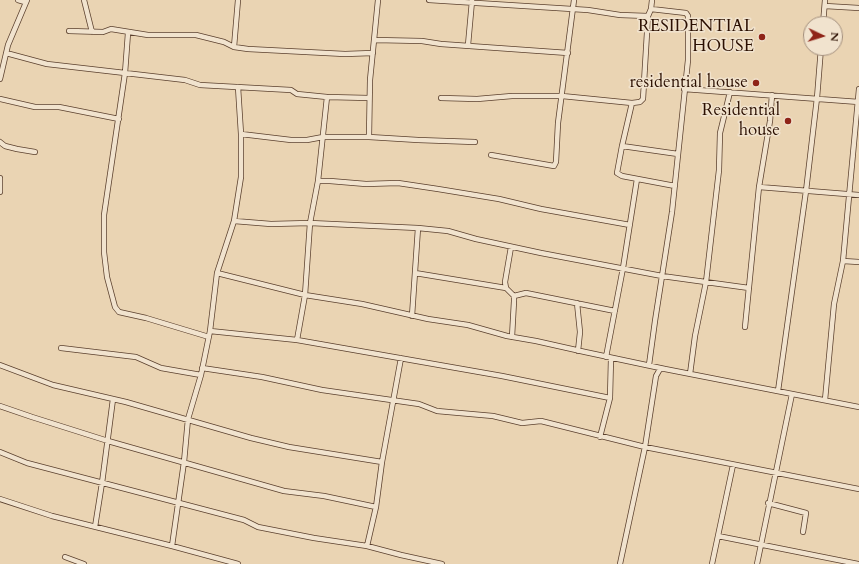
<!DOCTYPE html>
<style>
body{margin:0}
#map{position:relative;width:859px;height:564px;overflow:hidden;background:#ead4b3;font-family:Cardo,serif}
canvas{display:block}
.north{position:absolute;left:803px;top:16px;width:40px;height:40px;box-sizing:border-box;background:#f1e3ce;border:1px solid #a28e7c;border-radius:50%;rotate:94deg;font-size:11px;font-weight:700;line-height:16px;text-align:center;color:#2b0f01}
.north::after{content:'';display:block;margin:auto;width:14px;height:18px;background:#8f2418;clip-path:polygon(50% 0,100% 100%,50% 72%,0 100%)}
</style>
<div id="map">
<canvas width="859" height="564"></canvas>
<div class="north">N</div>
</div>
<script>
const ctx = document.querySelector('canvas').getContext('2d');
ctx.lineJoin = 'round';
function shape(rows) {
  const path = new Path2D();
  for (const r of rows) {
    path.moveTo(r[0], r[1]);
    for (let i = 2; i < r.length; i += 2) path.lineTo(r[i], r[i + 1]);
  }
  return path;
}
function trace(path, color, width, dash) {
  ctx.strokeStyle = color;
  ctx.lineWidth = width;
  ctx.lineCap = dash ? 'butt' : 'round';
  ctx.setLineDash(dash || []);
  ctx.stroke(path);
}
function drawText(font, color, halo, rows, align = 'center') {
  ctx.font = font + ' Cardo,serif';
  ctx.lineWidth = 3;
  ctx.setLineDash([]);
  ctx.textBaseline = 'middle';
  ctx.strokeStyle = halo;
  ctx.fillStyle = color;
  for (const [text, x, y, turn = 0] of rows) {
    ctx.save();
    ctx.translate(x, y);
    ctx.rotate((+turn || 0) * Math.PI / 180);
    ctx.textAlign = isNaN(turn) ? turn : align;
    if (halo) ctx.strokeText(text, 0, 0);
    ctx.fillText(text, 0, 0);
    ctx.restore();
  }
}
const minor = shape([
 [18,0,25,2],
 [84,0,92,32],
 [429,0,588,10,620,15,648,16],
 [825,6,859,8],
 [823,24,825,0],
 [69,31,103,32,111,29,148,35,196,35,224,42,234,47,248,49,345,54,373,53],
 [375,40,422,41,441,44,568,53],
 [468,45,472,1],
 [234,47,238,0],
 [6,53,47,64,125,73,128,33],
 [0,79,8,45,27,0],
 [684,89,859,102],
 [441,98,477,99,512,96,562,96,632,103,640,102,643,99,648,16,651,9,652,0],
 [0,99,35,107,59,107,119,119],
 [632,103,622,146,617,173,622,176,675,186],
 [241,134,291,140,307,140,323,137,369,137,418,140,475,142],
 [369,137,370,80,378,0],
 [0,142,5,146,17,149,35,152],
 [622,146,678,154],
 [491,155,554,166,556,162,558,123,574,0],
 [0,178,0,192],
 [318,181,330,181,366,184,398,183,438,189,499,199,541,209,630,225],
 [759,187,859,195],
 [234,221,271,224,310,223,418,228,448,231,476,239,541,253,662,276,749,288],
 [511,247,505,282,506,288,514,296,514,301,512,337],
 [843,261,859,262],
 [217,273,305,295,362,304,428,319,468,325,507,336,536,341,585,352,665,369],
 [415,273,506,288],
 [514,296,526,293,615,311],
 [577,303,580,332,578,351],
 [412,316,418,228],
 [745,327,759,187,770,121,772,95],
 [210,331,297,340,502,376,610,398],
 [209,337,146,318,119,312,115,307,107,277,104,252,104,215,125,73,185,80,200,85,291,90,297,94,327,97,369,98],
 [297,340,305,295,310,223,318,181,327,97],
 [61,348,136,357,161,368,201,375],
 [606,357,623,268,637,179],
 [0,365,53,385,126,402,251,438,289,447,382,462],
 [649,365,655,321,672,212,688,60,688,16,686,13,651,9],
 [202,368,262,377,322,390,419,404,437,411,493,416,522,423,541,421,645,447,859,489],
 [690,374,695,336,706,282,719,170,720,133,730,92],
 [778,391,806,191,817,98,821,48],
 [825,400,834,304,843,261,859,89],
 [0,406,32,417,108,441,284,491,324,496,376,507],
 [600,437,610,398,611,358],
 [0,452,27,463,244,520,258,527,314,538,367,546,401,555,442,564],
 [0,499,52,516,172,546,238,564],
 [768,503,806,513,803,532],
 [95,527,102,483,113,399],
 [718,536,858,564],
 [172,546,184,462,188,419,201,375,210,331,217,273,234,221,241,177,241,134,238,87],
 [367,546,376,507,382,462,401,358],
 [65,557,84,564],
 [620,564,645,447,656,376,660,369,665,369,859,407],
 [712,564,733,465],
 [757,564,792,394]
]);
trace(minor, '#5b402e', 6);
trace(minor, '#f1e3ce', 4.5);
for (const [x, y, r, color] of [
 [762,37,4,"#8f2418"],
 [756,83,4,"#8f2418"],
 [788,121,4,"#8f2418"]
]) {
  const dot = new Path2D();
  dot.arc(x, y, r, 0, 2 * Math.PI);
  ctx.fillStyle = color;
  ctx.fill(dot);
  trace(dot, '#f1e3ce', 1.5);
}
drawText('17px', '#2b0f01', '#f1e3ce', [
 ["RESIDENTIAL",754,27],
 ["HOUSE",754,47],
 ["residential house",748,83],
 ["Residential",780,111],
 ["house",780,131]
], 'right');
</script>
